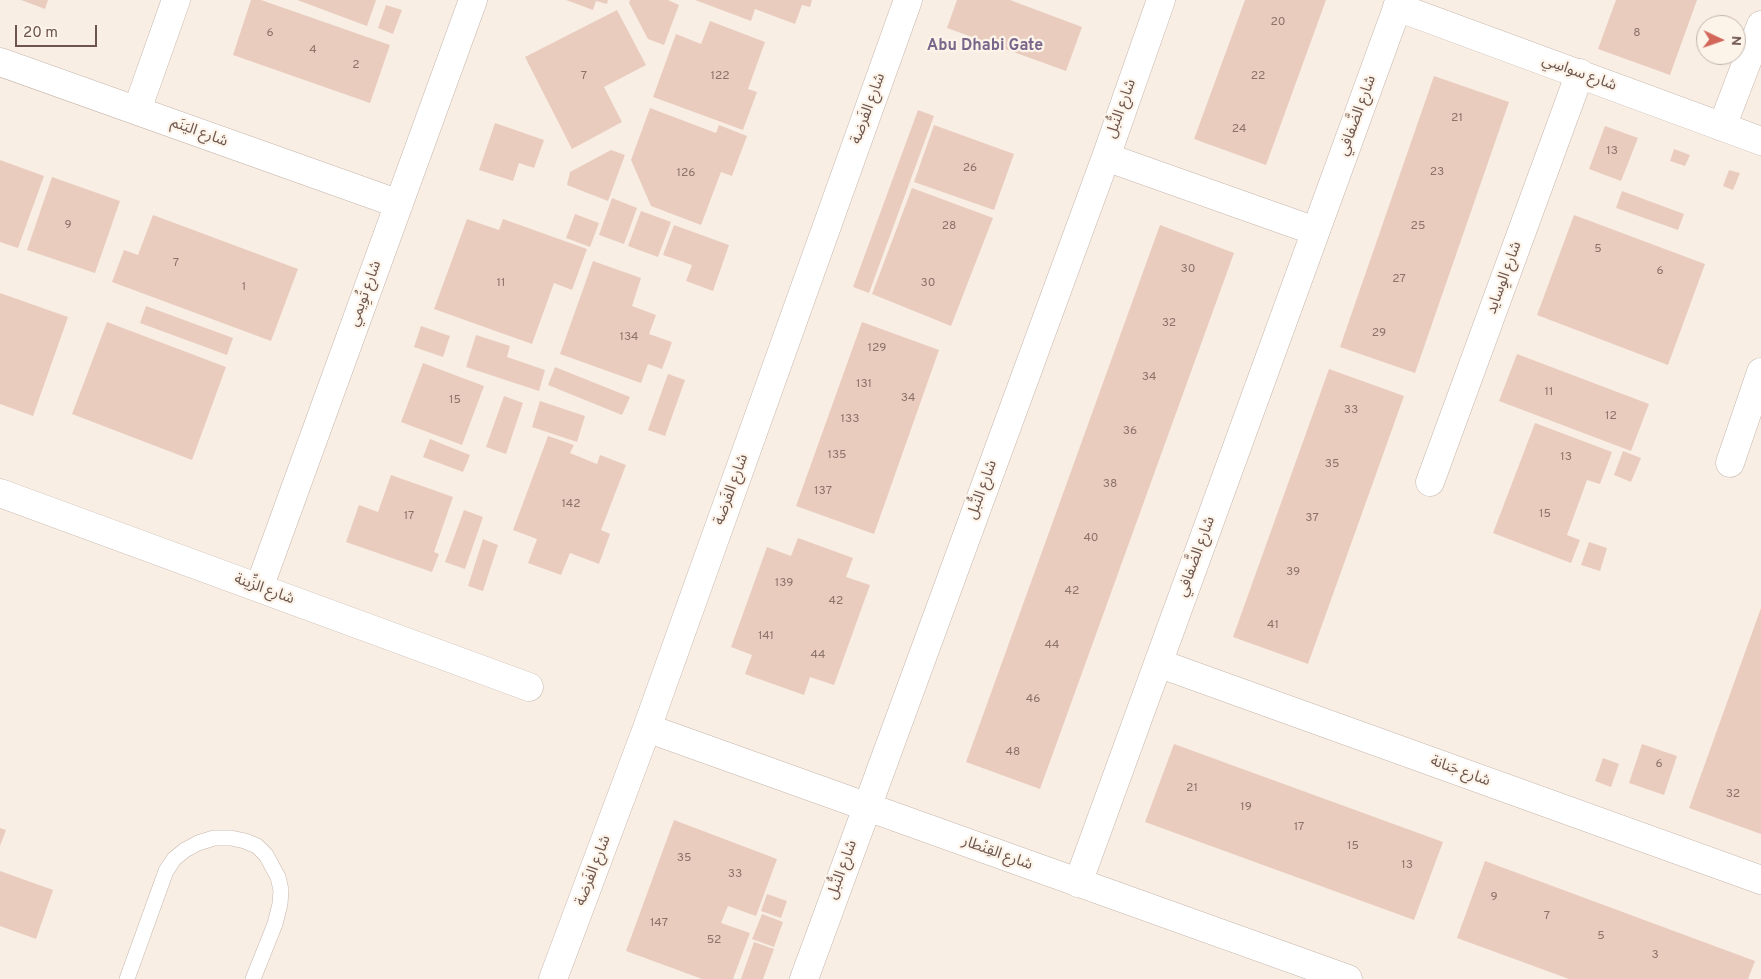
<!DOCTYPE html>
<meta charset="utf-8">
<style>
body{margin:0}
#map{position:relative;width:1761px;height:979px;overflow:hidden;background:#f8eee4;font-family:Overpass,sans-serif}
canvas{display:block}
.north{position:absolute;left:1696px;top:15px;width:50px;height:50px;box-sizing:border-box;background:#fcf3e9;border:1px solid #c3b4ab;border-radius:50%;rotate:93deg;font-size:14px;font-weight:700;line-height:20px;text-align:center;color:#6d554d}
.north::after{content:'';display:block;margin:auto;width:18px;height:22px;background:#d26759;clip-path:polygon(50% 0,100% 100%,50% 72%,0 100%)}
.scale{position:absolute;left:15px;top:25px;width:82px;height:22px;box-sizing:border-box;border:2px solid #6d554d;border-top:0;padding-left:6px;font-size:15px;line-height:18px;white-space:nowrap;color:#6d554d;-webkit-text-stroke:4px #fcf3e9;paint-order:stroke}
</style>
<div id="map">
<canvas width="1761" height="979"></canvas>
<div class="north">N</div>
<div class="scale">20 m</div>
</div>
<script>
const ctx = document.querySelector('canvas').getContext('2d');
ctx.lineJoin = 'round';
function fillPath(path, color) {
  ctx.fillStyle = color;
  ctx.fill(path, 'evenodd');
}
function shape(rows) {
  const path = new Path2D();
  for (const r of rows) {
    path.moveTo(r[0], r[1]);
    for (let i = 2; i < r.length; i += 2) path.lineTo(r[i], r[i + 1]);
  }
  return path;
}
function trace(path, color, width, dash) {
  ctx.strokeStyle = color;
  ctx.lineWidth = width;
  ctx.lineCap = dash ? 'butt' : 'round';
  ctx.setLineDash(dash || []);
  ctx.stroke(path);
}
function drawText(font, color, halo, rows, align = 'center') {
  ctx.font = font + ' Overpass,"Noto Sans Arabic",sans-serif';
  ctx.lineWidth = 4.5;
  ctx.setLineDash([]);
  ctx.textBaseline = 'middle';
  ctx.strokeStyle = halo;
  ctx.fillStyle = color;
  for (const [text, x, y, turn = 0] of rows) {
    ctx.save();
    ctx.translate(x, y);
    ctx.rotate((+turn || 0) * Math.PI / 180);
    ctx.textAlign = isNaN(turn) ? turn : align;
    if (halo) ctx.strokeText(text, 0, 0);
    ctx.fillText(text, 0, 0);
    ctx.restore();
  }
}
fillPath(shape([
 [21,0,48,0,45,9],
 [251,0,261,0,390,45,370,103,233,55],
 [297,0,376,0,367,26],
 [566,0,608,0,607,4,596,1,593,10],
 [630,0,668,0,679,5,664,45,648,39,629,3],
 [695,0,812,0,810,7,802,5,795,24,755,9,751,21],
 [957,0,1010,0,1082,27,1066,71,947,28],
 [1245,0,1326,0,1266,165,1194,139],
 [1616,0,1697,0,1670,75,1598,49],
 [386,5,402,10,393,34,378,28],
 [617,10,646,65,604,87,622,122,572,149,525,57],
 [710,21,765,42,748,89,757,92,743,130,653,97,676,34,701,44],
 [1434,76,1509,102,1415,373,1340,347],
 [650,108,716,133,719,125,747,136,732,176,721,172,701,225,651,206,631,160],
 [918,110,934,116,869,293,853,287],
 [495,123,544,140,534,168,519,163,513,181,479,170],
 [934,125,1014,154,994,210,914,182],
 [1605,126,1638,138,1621,181,1589,169],
 [1674,149,1690,155,1685,166,1670,161],
 [611,150,625,155,608,201,567,185,570,172],
 [0,160,44,176,18,248,0,242],
 [1729,170,1740,173,1733,190,1723,186],
 [52,177,120,201,95,273,27,250],
 [912,188,993,218,951,326,872,294],
 [1622,191,1684,214,1678,230,1616,208],
 [612,198,637,208,624,244,599,235],
 [641,211,671,222,658,257,628,246],
 [575,214,599,223,590,247,566,238],
 [153,215,298,269,271,341,112,282,124,250,138,255],
 [1574,215,1705,264,1668,365,1537,315],
 [467,219,499,230,503,219,587,249,572,290,554,283,532,344,434,309],
 [674,225,729,245,713,291,686,281,692,265,663,255],
 [1160,225,1234,253,1040,789,966,762],
 [593,261,641,278,632,306,656,315,649,334,672,342,662,369,648,364,641,383,560,354],
 [0,293,68,317,33,416,0,404],
 [146,306,233,338,227,355,140,323],
 [107,322,226,367,192,460,72,414],
 [862,322,939,350,874,534,796,506],
 [421,326,450,336,443,357,414,347],
 [476,335,510,346,507,357,545,370,539,391,466,367],
 [1517,354,1649,404,1631,451,1499,401],
 [423,363,484,386,462,445,401,422],
 [555,367,630,397,622,415,548,385],
 [1329,369,1404,396,1308,664,1233,637],
 [668,374,685,380,665,436,648,430],
 [504,396,523,403,506,454,486,447],
 [540,401,585,416,577,442,532,427],
 [1535,423,1612,452,1600,484,1587,480,1567,535,1580,540,1571,563,1493,533],
 [548,436,574,445,570,453,597,464,600,455,626,465,601,530,610,534,599,564,570,553,561,575,528,563,537,539,513,530],
 [430,439,470,455,463,472,423,457],
 [1623,451,1641,458,1631,482,1614,475],
 [391,475,453,497,434,552,439,554,432,572,346,542,359,505,378,512],
 [464,510,483,517,465,569,445,562],
 [798,538,853,558,846,577,870,585,834,685,810,677,804,695,745,674,752,655,731,647,767,547,791,556],
 [483,539,498,545,483,591,468,586],
 [1589,542,1607,548,1600,571,1581,565],
 [1761,608,1761,834,1689,808],
 [1174,744,1443,842,1414,920,1145,822],
 [1642,744,1677,756,1664,795,1629,783],
 [1603,758,1619,764,1611,787,1595,781],
 [674,820,777,859,756,916,728,906,721,923,750,933,733,979,702,979,626,951],
 [0,828,6,830,0,846],
 [1485,861,1755,961,1748,979,1569,979,1457,938],
 [0,871,53,890,36,939,0,926],
 [767,894,787,901,781,918,761,911],
 [762,914,783,922,774,947,752,939],
 [754,942,774,949,763,979,741,979]
]), '#eaccbf');
const service = shape([
 [127,979,166,871,174,859,185,850,198,843,214,838,231,838,245,841,257,846,266,855,278,877,281,890,280,904,275,924,253,979]
]);
const minor = shape([
 [1397,7,1761,141],
 [0,62,399,204],
 [137,110,176,0],
 [1722,127,1761,25],
 [1106,157,1315,231],
 [1730,463,1761,372],
 [1430,482,1580,73],
 [0,493,529,687],
 [259,588,473,0],
 [1158,663,1761,880],
 [647,728,1348,979],
 [1078,883,1400,0],
 [553,979,647,728,908,0],
 [804,979,1106,157,1161,0]
]);
trace(service, '#c7b6ac', 16);
trace(minor, '#c7b6ac', 29);
trace(service, '#fff', 15);
trace(minor, '#fff', 28);
drawText('12px', '#8c736a', null, [
 ["20",1278,23],
 ["6",270,34],
 ["8",1637,34],
 ["4",313,51],
 ["2",356,66],
 ["7",584,77],
 ["122",720,77],
 ["22",1258,77],
 ["21",1457,119],
 ["24",1239,130],
 ["13",1612,152],
 ["26",970,169],
 ["23",1437,173],
 ["126",686,174],
 ["9",68,226],
 ["28",949,227],
 ["25",1418,227],
 ["5",1598,250],
 ["7",176,264],
 ["30",1188,270],
 ["6",1660,272],
 ["27",1399,280],
 ["11",501,284],
 ["30",928,284],
 ["1",244,288],
 ["32",1169,324],
 ["29",1379,334],
 ["134",629,338],
 ["129",877,349],
 ["34",1149,378],
 ["131",864,385],
 ["11",1549,393],
 ["34",908,399],
 ["15",455,401],
 ["33",1351,411],
 ["12",1611,417],
 ["133",850,420],
 ["36",1130,432],
 ["135",837,456],
 ["13",1566,458],
 ["35",1332,465],
 ["38",1110,485],
 ["137",823,492],
 ["142",571,505],
 ["15",1545,515],
 ["17",409,517],
 ["37",1312,519],
 ["40",1091,539],
 ["39",1293,573],
 ["139",784,584],
 ["42",1072,592],
 ["42",836,602],
 ["41",1273,626],
 ["141",766,637],
 ["44",1052,646],
 ["44",818,656],
 ["46",1033,700],
 ["48",1013,753],
 ["6",1659,765],
 ["21",1192,789],
 ["32",1733,795],
 ["19",1246,808],
 ["17",1299,828],
 ["15",1353,847],
 ["35",684,859],
 ["13",1407,866],
 ["33",735,875],
 ["9",1494,898],
 ["7",1547,917],
 ["147",659,924],
 ["5",1601,937],
 ["52",714,941],
 ["3",1655,956]
]);
drawText('15px', '#6d554d', '#fcf3e9', [
 ["شارع سواسِي",1579,74,20],
 ["شارع الفَرضة",869,109,-70],
 ["شارع النُّبل",1122,109,-70],
 ["شارع الضَّفافي",1358,116,-70],
 ["شارع اليَنَم",199,133,20],
 ["شارع الوِسايد",1505,278,-70],
 ["شارع تُوِيمي",366,294,-70],
 ["شارع الفَرضة",732,490,-70],
 ["شارع النُّبل",983,490,-70],
 ["شارع الضَّفافي",1197,557,-70],
 ["شارع الزِّينة",264,590,20],
 ["شارع جَنانة",1460,772,20],
 ["شارع القِنْطار",997,854,20],
 ["شارع النُّبل",843,870,-70],
 ["شارع الفَرضة",594,871,-69]
]);
drawText('bold 16px', '#7a668a', '#fcf3e9', [
 ["Abu Dhabi Gate",985,47]
]);
</script>
